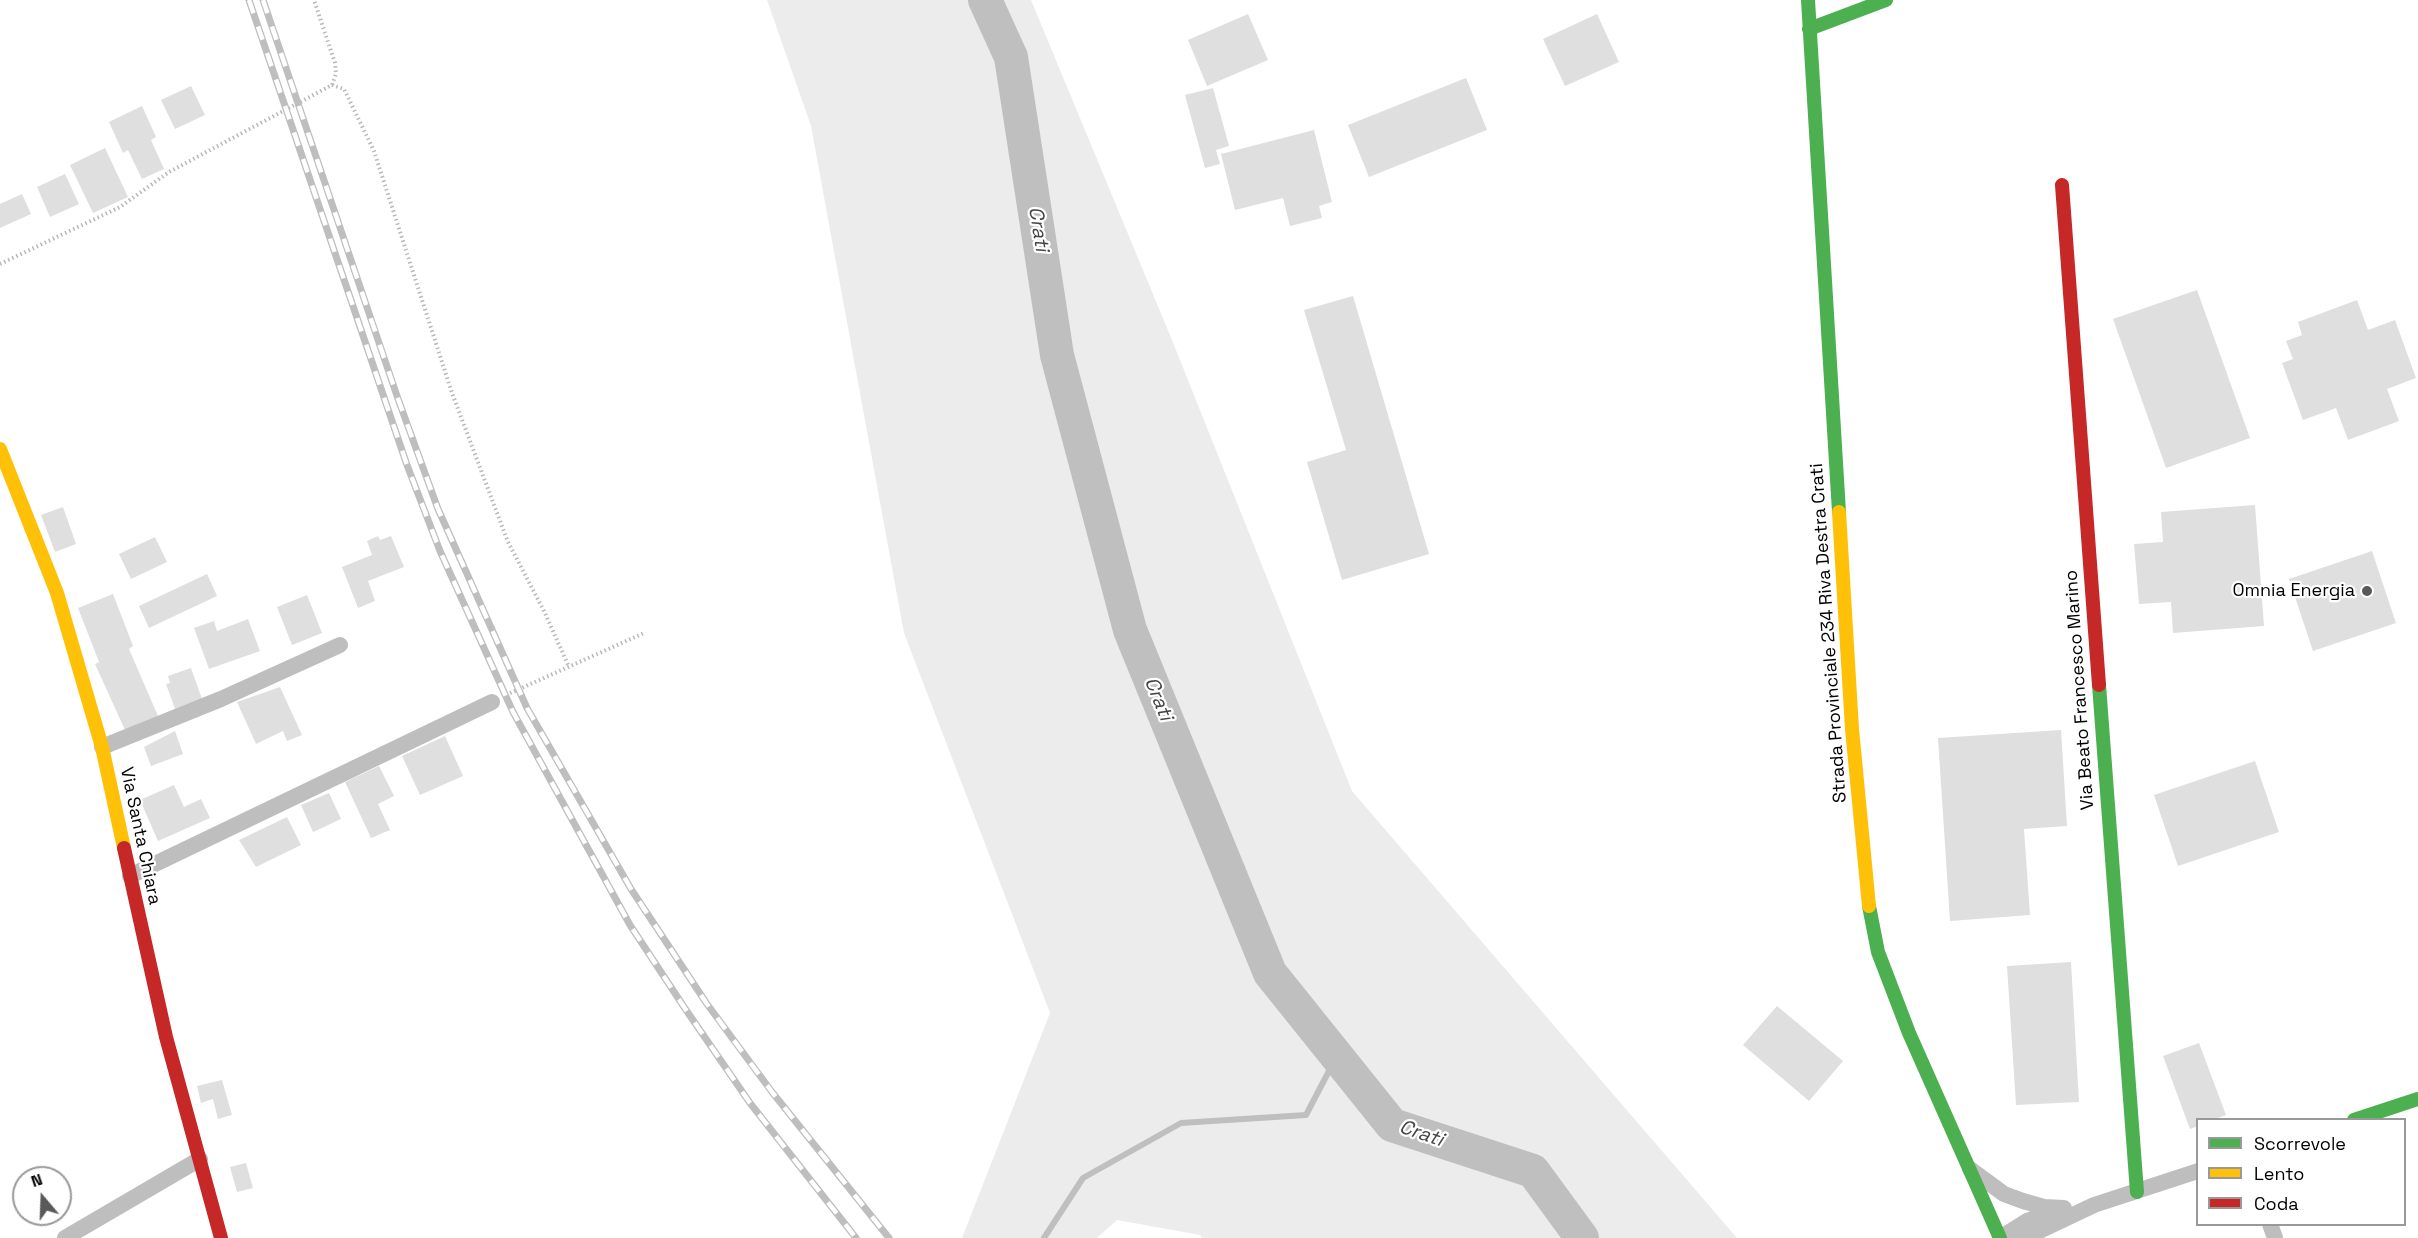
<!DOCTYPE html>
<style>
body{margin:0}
#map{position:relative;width:2418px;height:1238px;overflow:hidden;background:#fff;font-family:"Space Grotesk",sans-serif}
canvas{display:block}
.legend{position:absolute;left:2196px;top:1118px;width:210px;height:108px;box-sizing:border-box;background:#fff;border:2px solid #999;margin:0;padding:8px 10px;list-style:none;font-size:18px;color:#000}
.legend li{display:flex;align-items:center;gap:12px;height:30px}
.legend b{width:30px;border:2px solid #999}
.north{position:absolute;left:12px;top:1166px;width:60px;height:60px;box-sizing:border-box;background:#fff;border:2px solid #999;border-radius:50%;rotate:341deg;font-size:16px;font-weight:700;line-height:24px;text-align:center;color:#000}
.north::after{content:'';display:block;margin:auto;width:21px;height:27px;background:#595959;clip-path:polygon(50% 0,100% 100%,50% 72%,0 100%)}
</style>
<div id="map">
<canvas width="2418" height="1238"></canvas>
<ul class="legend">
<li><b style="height:8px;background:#4caf50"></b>Scorrevole</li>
<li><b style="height:8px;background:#ffc107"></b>Lento</li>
<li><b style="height:8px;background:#c62828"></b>Coda</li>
</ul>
<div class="north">N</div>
</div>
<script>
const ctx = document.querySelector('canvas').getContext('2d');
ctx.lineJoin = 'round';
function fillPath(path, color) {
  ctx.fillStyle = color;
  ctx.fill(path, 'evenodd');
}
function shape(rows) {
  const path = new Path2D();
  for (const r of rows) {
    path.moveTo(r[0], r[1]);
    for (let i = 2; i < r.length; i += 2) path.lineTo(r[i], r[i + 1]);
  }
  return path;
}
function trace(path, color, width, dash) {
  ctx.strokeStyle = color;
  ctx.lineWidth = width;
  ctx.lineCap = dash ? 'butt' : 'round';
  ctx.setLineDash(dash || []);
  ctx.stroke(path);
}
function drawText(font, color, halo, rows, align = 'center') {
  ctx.font = font + ' "Space Grotesk",sans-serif';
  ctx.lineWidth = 4.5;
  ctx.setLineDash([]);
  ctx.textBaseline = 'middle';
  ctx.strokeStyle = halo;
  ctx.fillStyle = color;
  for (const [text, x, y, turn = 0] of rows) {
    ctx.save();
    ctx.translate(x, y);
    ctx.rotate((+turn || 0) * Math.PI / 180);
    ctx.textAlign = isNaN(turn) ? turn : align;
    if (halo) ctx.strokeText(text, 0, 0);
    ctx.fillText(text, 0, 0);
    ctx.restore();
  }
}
fillPath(shape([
 [767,0,1031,0,1172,340,1352,791,1737,1238,1202,1238,1200,1235,1117,1220,1097,1238,962,1238,1050,1013,904,633,811,126]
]), '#ececec');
trace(shape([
 [1044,1238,1083,1178,1181,1123,1306,1115,1330,1069,1316,1030]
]), '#bfbfbf', 6);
trace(shape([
 [985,0,1011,57,1057,355,1130,630,1270,973,1392,1125,1533,1171,1582,1238]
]), '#bfbfbf', 34);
fillPath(shape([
 [1248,14,1268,60,1207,86,1188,40],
 [1597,14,1619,62,1565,86,1543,39],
 [1466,78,1487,130,1369,177,1348,125],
 [191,86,205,115,175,129,161,100],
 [1213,88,1229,146,1216,150,1220,164,1205,168,1185,95],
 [142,106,156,137,151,140,164,169,142,179,128,150,123,153,109,122],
 [1314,130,1332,202,1319,206,1322,218,1290,226,1283,198,1235,210,1221,154],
 [105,148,128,197,93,213,70,165],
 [65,174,79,204,50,217,37,187],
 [22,194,31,214,0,228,0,204],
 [2197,290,2250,438,2166,468,2113,319],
 [1353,296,1429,554,1342,580,1307,462,1346,450,1304,310],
 [2357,300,2368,330,2395,320,2416,378,2387,389,2399,421,2348,440,2336,408,2303,420,2282,363,2293,359,2286,341,2302,335,2298,322],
 [2255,505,2264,626,2173,633,2171,602,2139,604,2134,544,2163,542,2161,512],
 [63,507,76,544,55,552,41,515],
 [378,536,380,540,391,536,404,567,368,581,375,601,358,608,342,567,372,555,367,541],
 [155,537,167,562,131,579,119,554],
 [2372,551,2396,623,2313,651,2289,579],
 [207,574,217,596,149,628,139,606],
 [113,594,133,646,129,649,158,716,125,730,95,664,99,662,78,608],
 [307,595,322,633,292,645,277,607],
 [248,619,260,651,209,669,194,628,214,621,217,631],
 [191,668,202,699,175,709,166,684,170,683,168,676],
 [280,687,302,735,287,741,283,731,256,744,237,702],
 [2061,730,2067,826,2024,829,2030,915,1950,921,1938,738],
 [175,731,183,754,151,766,144,747],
 [445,736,463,776,420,795,402,756],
 [2255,761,2279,832,2178,866,2154,795],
 [379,766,394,796,378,804,390,830,371,838,345,782],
 [174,785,184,807,201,799,210,818,158,841,140,800],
 [329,793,341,819,313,832,301,805],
 [287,817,301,845,256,867,239,840],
 [2071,962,2079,1102,2016,1105,2007,966],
 [1777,1006,1843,1061,1809,1101,1743,1045],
 [2199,1043,2226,1115,2215,1119,2198,1119,2198,1126,2190,1129,2163,1056],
 [222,1080,232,1115,218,1119,213,1099,201,1103,197,1086],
 [246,1163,253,1188,237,1192,230,1167]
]), '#dfdfdf');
trace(shape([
 [332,85,344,89,374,151,452,393,508,542,544,611,569,667],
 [0,264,120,207,169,172,332,85,336,74,335,63,314,0],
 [506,695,644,633]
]), '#b9b9b9', 4, [1.5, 3]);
trace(shape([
 [102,747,221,699,340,645],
 [130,876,492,702],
 [1970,1169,2004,1194,2023,1201,2044,1207,2064,1208],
 [2270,1224,2275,1238],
 [2003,1236,2027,1221,2057,1210],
 [65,1238,200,1159],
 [2000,1238,2033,1234,2094,1205,2198,1171]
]), '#bebebe', 16);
trace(shape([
 [1808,0,1839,512],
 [1809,29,1886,0],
 [2099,685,2137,1192],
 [1869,906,1878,952,1909,1033,2000,1238],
 [2354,1120,2418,1099]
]), '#4caf50', 14);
trace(shape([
 [0,449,57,593,102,747,124,848],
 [1839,512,1852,729,1869,906]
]), '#ffc107', 14);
trace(shape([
 [2062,185,2099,685],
 [124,848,166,1037,221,1238]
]), '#c62828', 14);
const rail = shape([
 [249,0,407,465,440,551,513,712,630,925,684,1007,750,1103,856,1238],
 [263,0,397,396,438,509,527,708,631,889,707,1004,772,1092,889,1238]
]);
trace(rail, '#bebebe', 7);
trace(rail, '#fff', 4.5, [14]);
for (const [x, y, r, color] of [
 [2367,591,6,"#595959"]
]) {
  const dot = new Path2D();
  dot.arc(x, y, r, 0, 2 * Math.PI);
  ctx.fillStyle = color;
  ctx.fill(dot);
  trace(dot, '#fff', 2);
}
drawText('18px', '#000', '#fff', [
 ["Omnia Energia",2355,591]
], 'right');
drawText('18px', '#000', '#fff', [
 ["Strada Provinciale 234 Riva Destra Crati",1829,633,-94],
 ["Via Beato Francesco Marino",2080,690,-94],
 ["Via Santa Chiara",140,836,78]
]);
drawText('italic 20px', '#444', '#fff', [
 ["Crati",1038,229,81],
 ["Crati",1158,699,68],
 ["Crati",1421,1134,19]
]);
</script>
